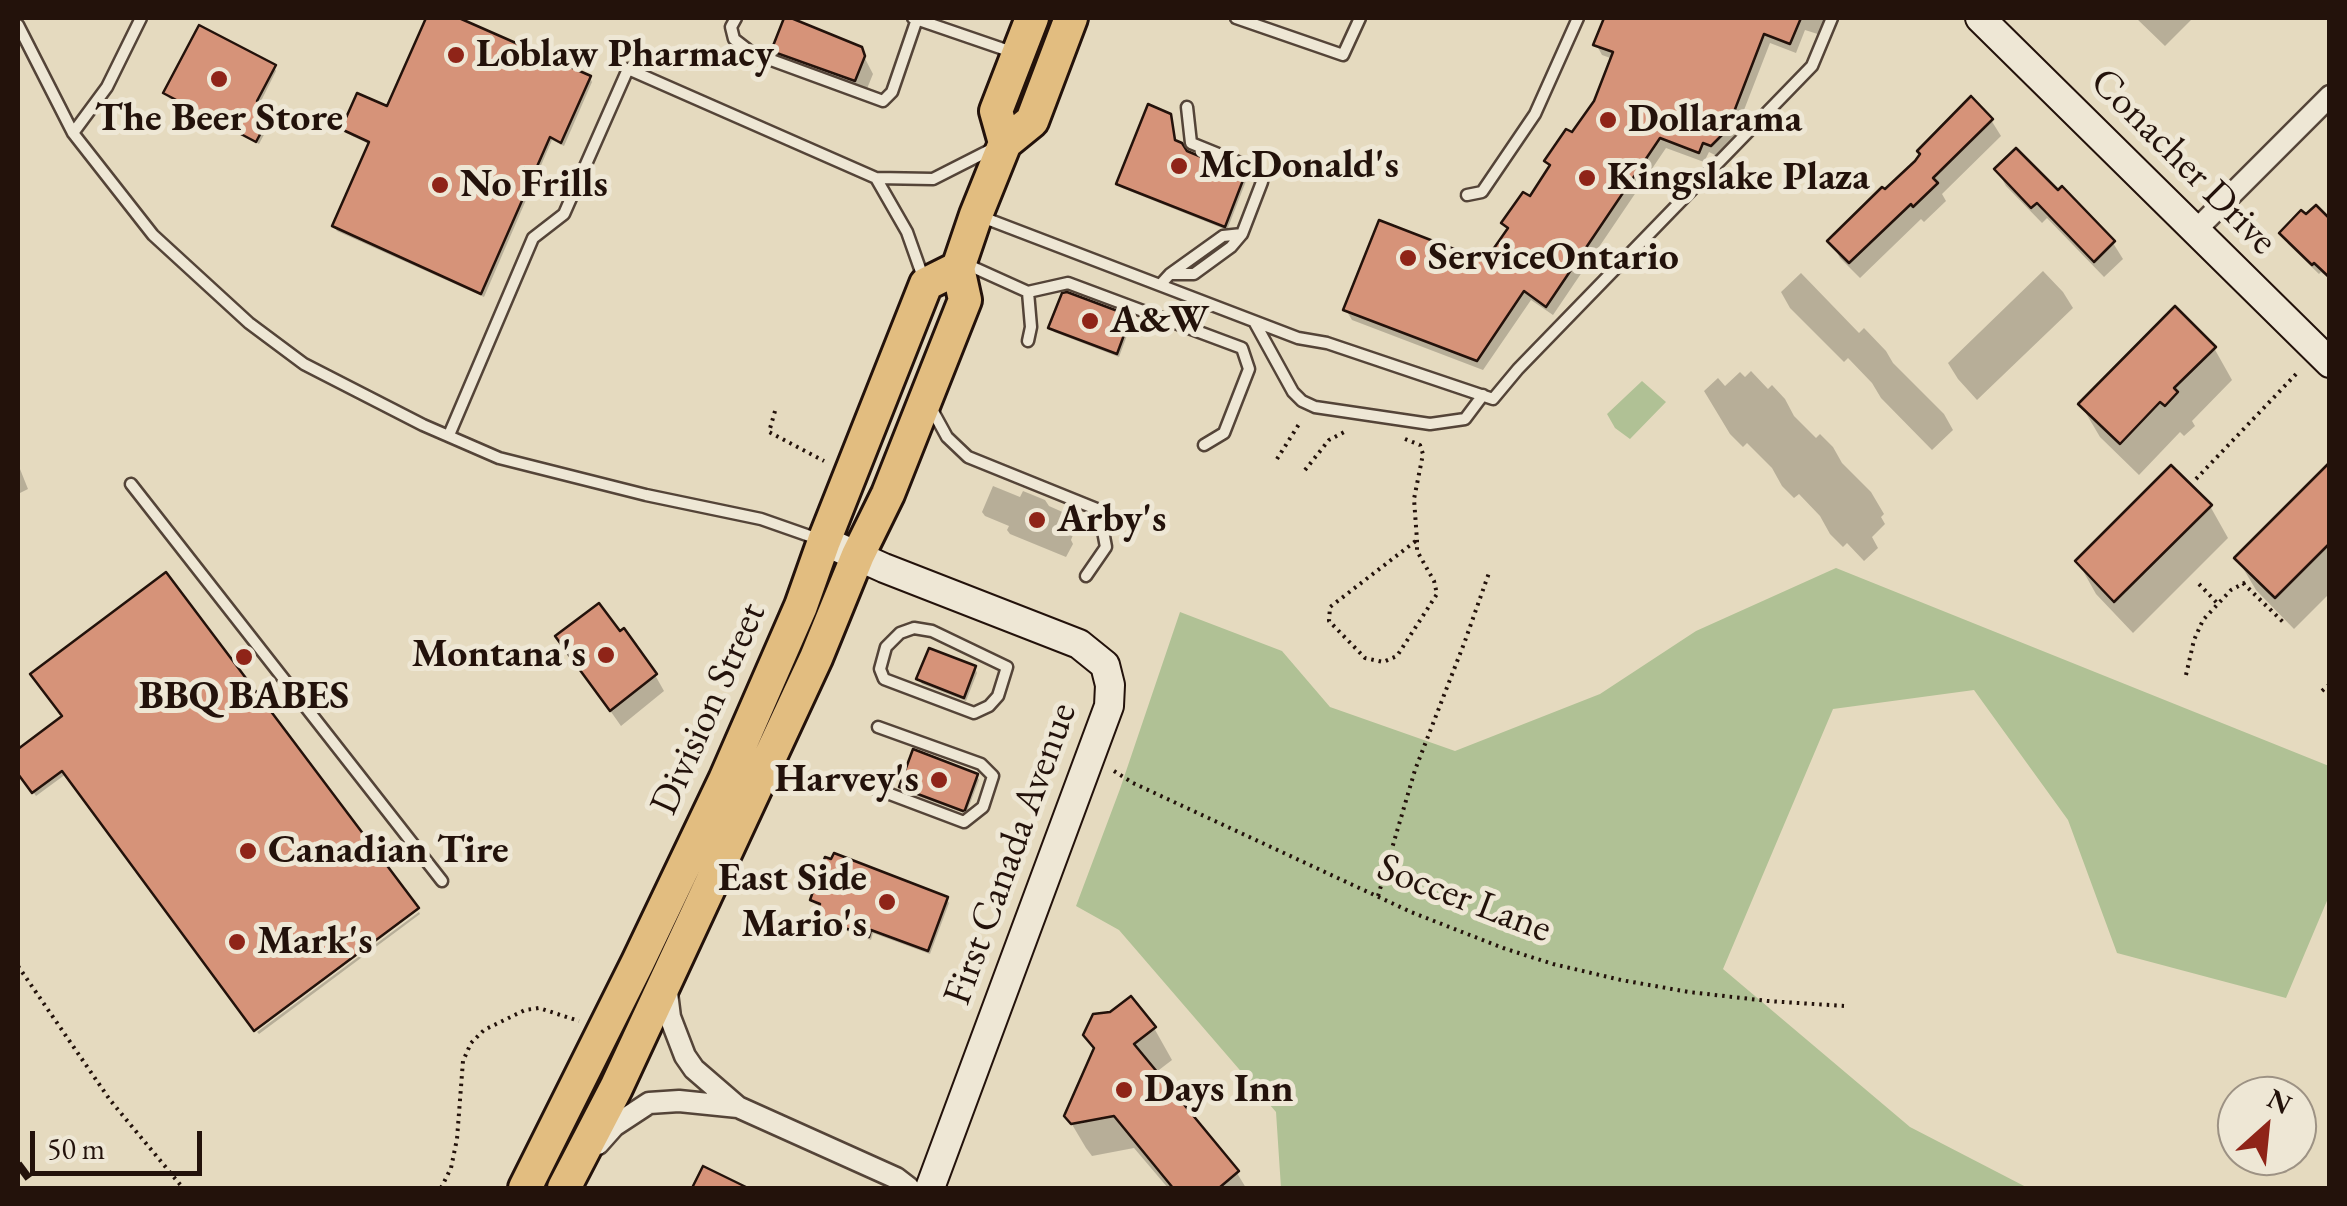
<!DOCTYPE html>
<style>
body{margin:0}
#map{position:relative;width:2347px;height:1206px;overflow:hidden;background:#e5dabf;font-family:"EB Garamond",serif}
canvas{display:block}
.frame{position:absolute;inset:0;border:20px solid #23120b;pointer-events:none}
.north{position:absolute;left:2217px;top:1076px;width:100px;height:100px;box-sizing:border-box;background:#eee7d5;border:2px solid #9d9284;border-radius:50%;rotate:27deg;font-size:28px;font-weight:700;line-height:40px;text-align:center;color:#23120b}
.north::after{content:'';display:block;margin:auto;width:35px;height:45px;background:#8f2418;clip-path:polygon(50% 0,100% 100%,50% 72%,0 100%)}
.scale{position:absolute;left:30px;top:1131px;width:172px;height:45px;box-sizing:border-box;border:5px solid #23120b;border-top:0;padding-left:12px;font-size:30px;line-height:35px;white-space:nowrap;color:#23120b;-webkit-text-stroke:8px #eee7d5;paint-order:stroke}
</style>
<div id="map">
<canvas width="2347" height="1206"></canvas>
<div class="frame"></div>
<div class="north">N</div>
<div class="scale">50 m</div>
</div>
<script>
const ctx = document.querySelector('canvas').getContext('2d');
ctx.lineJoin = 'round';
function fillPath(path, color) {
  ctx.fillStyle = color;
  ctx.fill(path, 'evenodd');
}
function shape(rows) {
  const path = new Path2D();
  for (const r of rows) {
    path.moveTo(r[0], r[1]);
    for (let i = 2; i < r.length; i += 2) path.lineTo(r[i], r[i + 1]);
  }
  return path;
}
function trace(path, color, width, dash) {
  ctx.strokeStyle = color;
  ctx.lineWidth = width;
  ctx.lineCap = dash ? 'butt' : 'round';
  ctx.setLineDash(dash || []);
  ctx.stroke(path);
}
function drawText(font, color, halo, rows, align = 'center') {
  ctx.font = font + ' "EB Garamond",serif';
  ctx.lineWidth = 10;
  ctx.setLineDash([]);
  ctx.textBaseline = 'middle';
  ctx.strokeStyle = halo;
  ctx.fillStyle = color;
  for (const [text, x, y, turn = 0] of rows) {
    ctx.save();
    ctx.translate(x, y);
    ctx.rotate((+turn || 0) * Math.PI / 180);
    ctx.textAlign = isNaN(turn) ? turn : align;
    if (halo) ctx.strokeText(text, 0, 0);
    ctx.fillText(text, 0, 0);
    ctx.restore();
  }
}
fillPath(shape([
 [1642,381,1666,402,1630,439,1615,428,1607,414],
 [1836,568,2329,766,2329,896,2286,998,2117,953,2068,820,1974,690,1833,709,1723,969,1910,1127,2028,1188,1281,1188,1276,1112,1119,930,1076,906,1120,789,1180,612,1282,651,1330,707,1455,751,1600,694,1696,631]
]), '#b0c195');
fillPath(shape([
 [429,18,453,18,590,78,592,82,564,146,552,140,484,297,337,231,334,226,371,145,346,133,343,129,389,109],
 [1606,18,1826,18,1830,24,1824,36,1805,30,1796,53,1770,43,1732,141,1717,156,1709,152,1704,162,1666,148,1553,315,1531,300,1483,370,1352,320,1346,310,1486,264,1509,231,1504,223,1531,199,1551,169,1546,161,1573,136,1596,102,1613,59,1602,55,1596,44],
 [2136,18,2193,18,2165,46],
 [860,49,873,74,864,96,784,67,774,51],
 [274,67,276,71,259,105,271,111,274,116,259,144,169,98,166,93],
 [1169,116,1176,143,1186,153,1244,177,1246,181,1227,230,1122,188,1119,184],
 [1991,120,2001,136,1942,194,1946,201,1924,222,1921,219,1860,278,1840,258,1831,241,1885,193],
 [1997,170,2058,193,2062,190,2113,243,2123,259,2104,277,2047,218,2042,223,2006,186],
 [2306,218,2330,222,2330,280,2321,272,2319,274,2288,244,2282,233],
 [2043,271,2063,292,2073,308,1977,400,1958,379,1948,363],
 [1801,273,1859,333,1864,328,1886,351,1893,363,1944,414,1953,430,1932,450,1881,398,1872,383,1848,358,1844,362,1790,308,1781,292],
 [1129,318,1132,322,1119,357,1054,332,1051,328],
 [2214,348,2232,380,2192,421,2195,426,2184,436,2180,432,2139,475,2100,437,2081,405],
 [1751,371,1768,389,1772,385,1785,399,1794,416,1816,438,1820,434,1833,447,1842,463,1871,492,1884,514,1881,517,1885,524,1872,537,1878,548,1864,561,1847,543,1843,547,1830,534,1820,516,1799,494,1794,498,1782,486,1772,468,1747,443,1743,447,1730,434,1704,391,1718,378,1725,386,1740,372,1745,377],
 [18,464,28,489,18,494],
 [2330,466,2330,593,2294,629,2256,590,2237,558],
 [993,486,1020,497,1023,491,1045,500,1049,506,1076,518,1078,522,1071,540,1073,544,1066,557,1010,534,1007,530,1009,526,985,516,982,512],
 [2210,506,2228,538,2133,633,2096,594,2078,562],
 [165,575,66,774,36,796,18,771,18,752,64,717],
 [558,637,655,675,664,691,621,726],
 [975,668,977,673,966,701,922,684,919,679],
 [977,776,979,780,966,814,904,791,902,787],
 [812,899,946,899,949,903,930,954,873,933,871,940,820,921,818,917,822,906,815,904],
 [419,912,420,914,259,1034,257,1032],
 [1154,1028,1172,1060,1155,1073,1237,1173,1246,1188,1168,1188,1134,1148,1092,1156,1086,1148,1067,1116,1095,1051,1086,1034]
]), '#0003');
const building = shape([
 [426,18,459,18,591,76,561,143,550,137,481,294,332,226,369,142,341,129,357,93,387,106,426,18],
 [784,18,791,18,862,47,865,56,855,81,771,51,784,18],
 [1604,18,1801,18,1790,44,1764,34,1727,130,1711,146,1703,143,1699,153,1660,138,1546,307,1524,291,1477,361,1343,310,1379,220,1485,261,1508,228,1501,223,1523,192,1530,196,1550,165,1544,161,1566,129,1572,132,1594,101,1613,52,1593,45,1604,18],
 [199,25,276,65,257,101,273,110,256,142,163,93,199,25],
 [1971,96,1993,119,1933,178,1938,183,1913,207,1911,204,1849,263,1827,241,1882,187,1885,189,1915,161,1920,154,1917,151,1971,96],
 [1148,104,1171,114,1175,140,1182,143,1187,151,1245,175,1225,227,1116,184,1148,104],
 [2016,148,2058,190,2062,186,2115,241,2094,262,2037,203,2031,208,1994,169,2016,148],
 [2316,205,2330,219,2330,278,2314,263,2312,265,2279,233,2301,210,2306,214,2316,205],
 [1067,292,1131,316,1117,354,1048,328,1062,293,1067,292],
 [2175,306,2216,347,2174,388,2178,392,2165,406,2160,402,2120,444,2078,404,2175,306],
 [2330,462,2330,543,2275,598,2234,558,2330,462],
 [2171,465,2212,505,2114,602,2075,561,2171,465],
 [166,572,419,908,254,1031,62,771,32,793,18,774,18,749,62,716,30,674,166,572],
 [599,603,620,631,624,628,657,674,610,711,555,636,599,603],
 [929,648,976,666,964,698,916,679,929,648],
 [913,749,978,774,965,810,963,811,899,787,913,749],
 [834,853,948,897,928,951,871,930,869,937,815,917,820,904,810,900,825,857,831,859,834,853],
 [1131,996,1156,1027,1134,1044,1239,1171,1219,1188,1173,1188,1114,1116,1071,1124,1064,1116,1094,1048,1083,1035,1093,1014,1110,1012,1131,996],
 [703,1166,748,1188,692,1188,703,1166]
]);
fillPath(building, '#d69379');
trace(building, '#23120b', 2.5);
const lane = shape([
 [736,18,731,27,734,39,752,53,883,101,892,92,917,19],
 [913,18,1015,53],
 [1236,18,1343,55,1360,18],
 [18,25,73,133,153,235,249,323,304,364,423,425,499,458,646,495,761,519,821,540],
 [73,133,107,87,141,18],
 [876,178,907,232,924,280],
 [1467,195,1482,192,1535,114,1578,18],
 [982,217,1298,338,1327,343,1493,399,1518,369,1812,66,1832,18],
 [966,264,1028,292,1031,327,1028,341],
 [1171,274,1194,274,1231,247,1242,234],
 [1160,285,1170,274,1223,236,1242,234,1262,182,1255,169,1191,143,1187,107],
 [1028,292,1068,283,1242,348,1249,369,1224,433,1204,445],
 [1255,323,1293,392,1302,401,1315,407,1430,424,1465,419,1483,395],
 [930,406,947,437,968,457,1099,510,1106,547,1086,576],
 [449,435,533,238,564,214,628,69,876,178,933,179,994,148],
 [131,484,442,881],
 [914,628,932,631,1007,667,998,696,989,706,974,713,884,679,880,669,886,647,900,633,914,628],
 [858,782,964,822,983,807,993,776,981,764,878,727]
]);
const street = shape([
 [2196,230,2330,96],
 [666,985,670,1017,685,1056,694,1069,738,1107,896,1178,909,1188],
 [598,1144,614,1126,649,1103,679,1101,738,1107]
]);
const secondary = shape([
 [1980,18,2330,363],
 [824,541,884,568,1079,644,1105,665,1110,685,1109,706,930,1188]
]);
const primary = shape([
 [1005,143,996,111,1032,18],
 [525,1188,638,962,725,780,801,606,824,541,926,284,958,268],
 [564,1188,616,1088,816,658,858,555,888,494,965,300,958,268,976,215,1005,143,1032,121,1071,18]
]);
trace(lane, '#544438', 15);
trace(street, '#544438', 25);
trace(secondary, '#23120b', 32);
trace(primary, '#23120b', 38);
trace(shape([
 [775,411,769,432,824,461],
 [1405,439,1420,445,1423,454,1414,499,1417,540,1417,551,1434,581,1437,594,1397,656,1383,662,1365,658,1329,621,1330,607,1417,540],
 [1277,459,1301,421],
 [1305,470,1329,440,1348,430],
 [2196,479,2298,372],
 [2243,583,2284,623],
 [2199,584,2218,604],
 [2186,675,2194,640,2203,620,2231,590,2248,581],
 [2322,691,2330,684],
 [1114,771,1133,783,1411,912,1503,948,1553,964,1621,980,1689,992,1768,1001,1844,1006],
 [1378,896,1415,770,1465,641,1490,570],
 [18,966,110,1100,183,1188],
 [441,1188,451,1168,457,1139,463,1061,471,1043,484,1030,525,1010,539,1008,579,1021]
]), '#23120b', 4, [2.5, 5]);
trace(lane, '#eee7d5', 10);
trace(street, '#eee7d5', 20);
trace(secondary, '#eee7d5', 28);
trace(primary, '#e2bd80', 32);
trace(shape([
 [18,1164,36,1188]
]), '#23120b', 8, [18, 18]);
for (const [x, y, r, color] of [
 [456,55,10,"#8f2418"],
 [219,79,10,"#8f2418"],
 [1608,120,10,"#8f2418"],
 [1179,166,10,"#8f2418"],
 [1587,178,10,"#8f2418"],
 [440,185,10,"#8f2418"],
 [1408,258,10,"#8f2418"],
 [1090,321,10,"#8f2418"],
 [1037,520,10,"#8f2418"],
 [606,655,10,"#8f2418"],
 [244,657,10,"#8f2418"],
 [939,780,10,"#8f2418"],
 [248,851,10,"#8f2418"],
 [887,902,10,"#8f2418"],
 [237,942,10,"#8f2418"],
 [1124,1090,10,"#8f2418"]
]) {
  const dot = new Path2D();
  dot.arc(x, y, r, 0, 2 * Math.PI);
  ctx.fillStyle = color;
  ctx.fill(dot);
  trace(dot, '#eee7d5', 4);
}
drawText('bold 40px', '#23120b', '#eee7d5', [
 ["Loblaw Pharmacy",476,55],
 ["The Beer Store",219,119,"center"],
 ["Dollarama",1628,120],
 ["McDonald's",1199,166],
 ["Kingslake Plaza",1607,178],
 ["No Frills",460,185],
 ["ServiceOntario",1428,258],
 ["A&W",1110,321],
 ["Arby's",1057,520],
 ["Montana's",586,655,"right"],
 ["BBQ BABES",244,697,"center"],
 ["Harvey's",919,780,"right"],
 ["Canadian Tire",268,851],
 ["East Side",867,879,"right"],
 ["Mario's",867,925,"right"],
 ["Mark's",257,942],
 ["Days Inn",1144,1090]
], 'left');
drawText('40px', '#23120b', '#eee7d5', [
 ["Conacher Drive",2183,162,45],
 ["Division Street",709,709,-66],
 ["First Canada Avenue",1011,854,-70],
 ["Soccer Lane",1464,899,21]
]);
</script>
